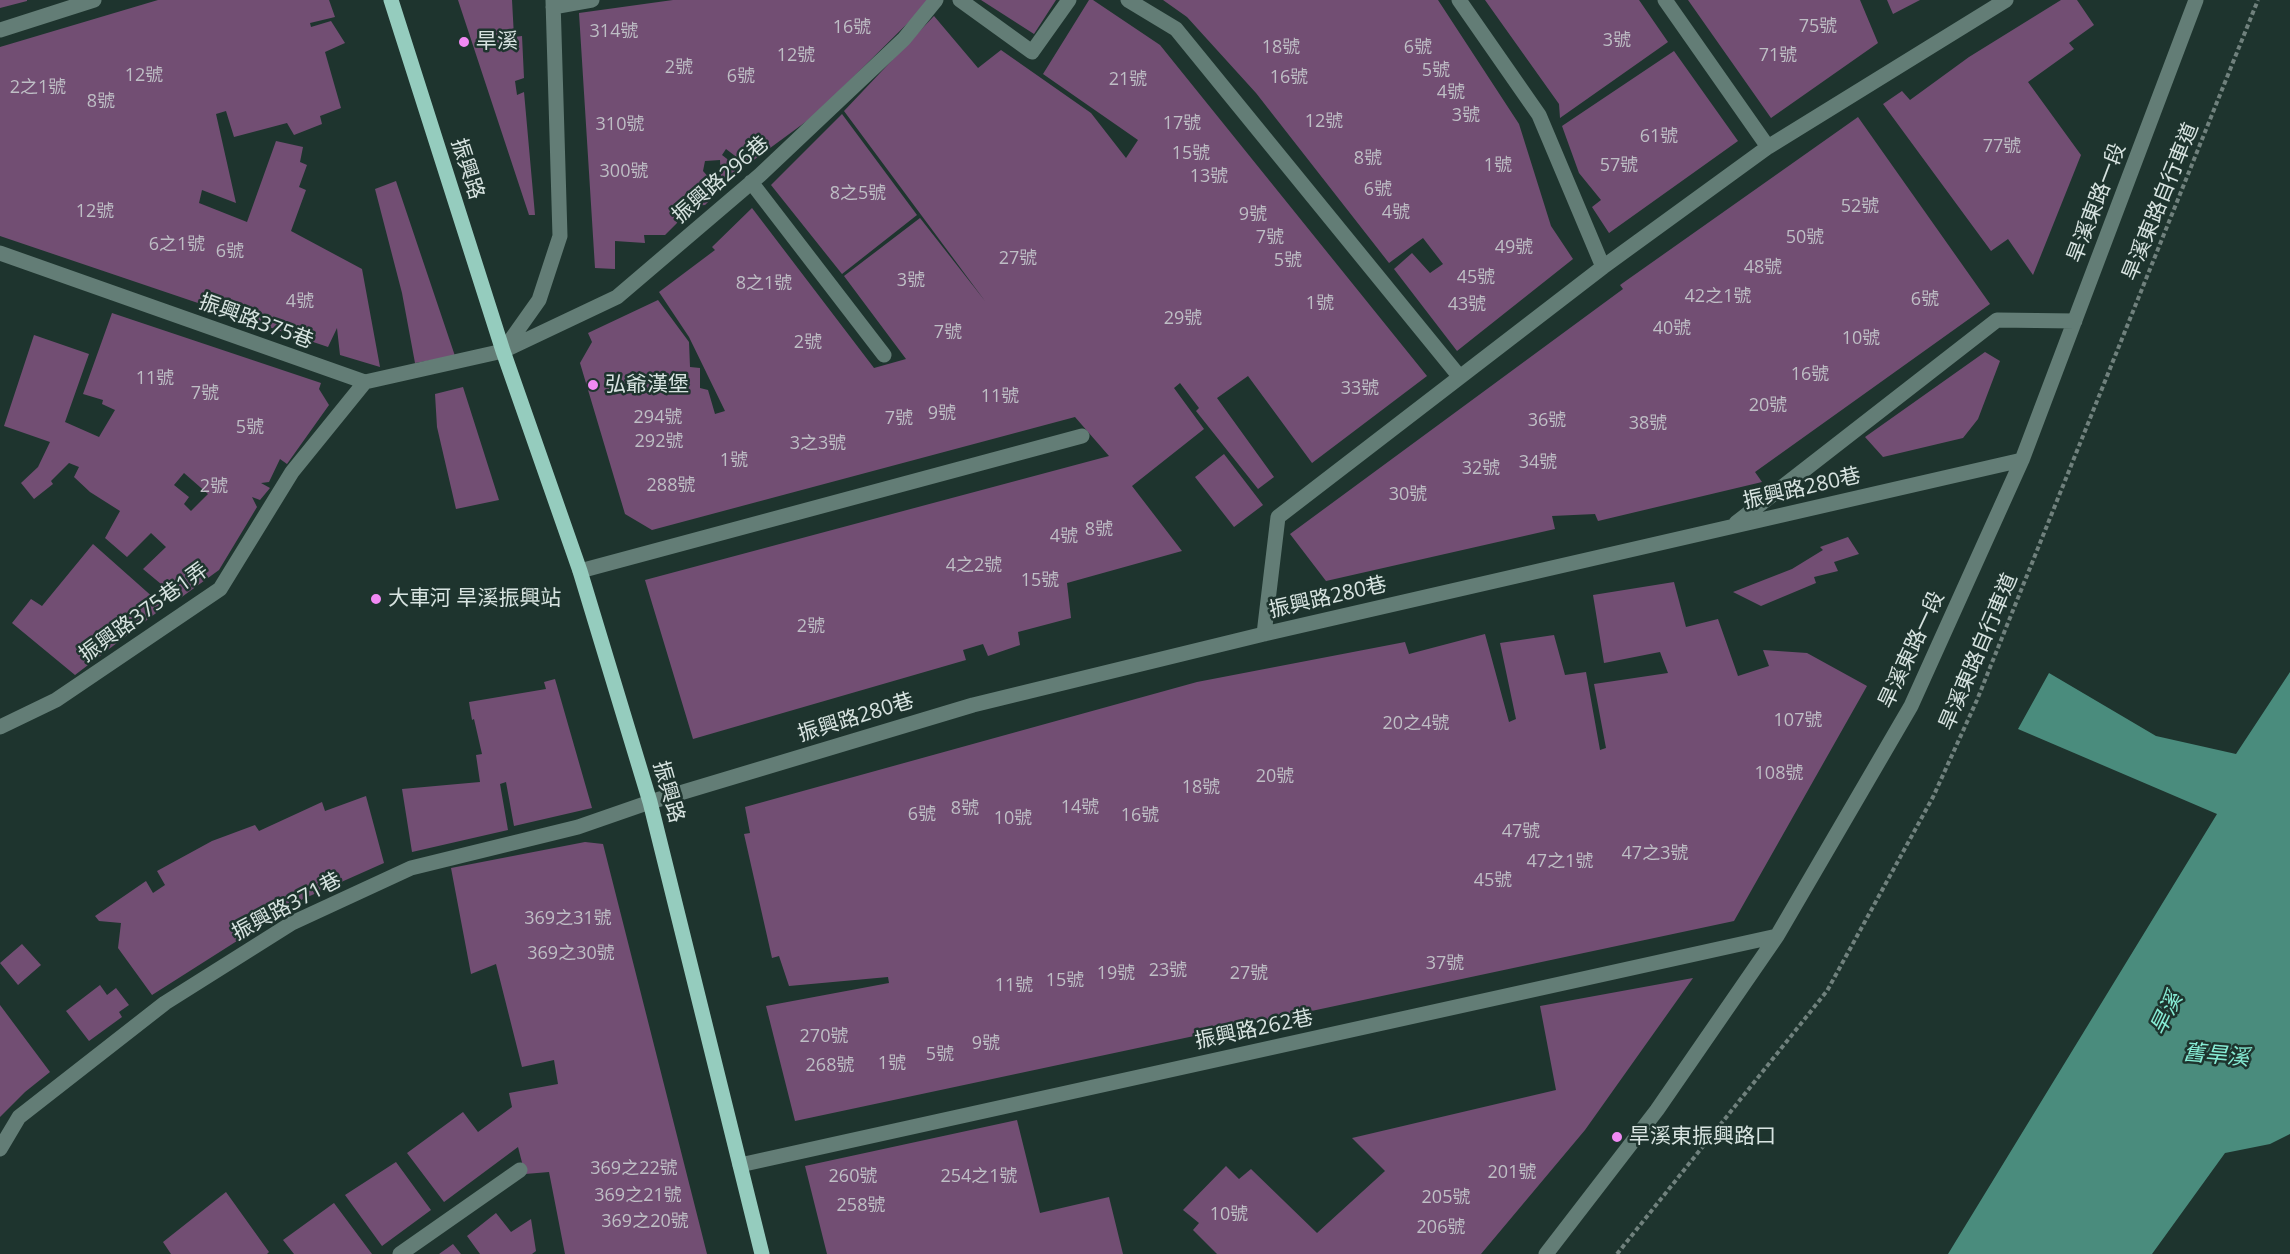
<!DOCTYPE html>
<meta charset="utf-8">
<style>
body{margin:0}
canvas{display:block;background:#1e342e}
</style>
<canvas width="2290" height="1254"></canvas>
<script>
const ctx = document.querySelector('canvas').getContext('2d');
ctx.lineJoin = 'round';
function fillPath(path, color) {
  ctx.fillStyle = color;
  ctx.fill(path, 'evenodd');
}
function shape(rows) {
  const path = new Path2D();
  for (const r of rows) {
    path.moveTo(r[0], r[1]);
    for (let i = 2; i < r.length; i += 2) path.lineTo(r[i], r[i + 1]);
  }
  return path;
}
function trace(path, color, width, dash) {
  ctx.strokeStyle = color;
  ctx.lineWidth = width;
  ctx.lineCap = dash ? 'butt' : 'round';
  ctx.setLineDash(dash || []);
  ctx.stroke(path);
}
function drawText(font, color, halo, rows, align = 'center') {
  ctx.font = font + ' "Open Sans","Noto Sans TC",sans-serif';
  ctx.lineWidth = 5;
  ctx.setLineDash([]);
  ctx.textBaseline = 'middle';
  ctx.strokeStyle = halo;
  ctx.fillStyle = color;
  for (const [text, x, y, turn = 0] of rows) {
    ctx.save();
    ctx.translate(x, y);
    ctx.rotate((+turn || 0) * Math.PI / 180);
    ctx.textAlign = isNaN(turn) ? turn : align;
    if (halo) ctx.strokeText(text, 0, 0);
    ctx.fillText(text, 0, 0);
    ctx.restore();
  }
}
fillPath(shape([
 [2290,672,2290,1134,2270,1144,2225,1153,2152,1254,1948,1254,2217,814,2018,729,2049,673,2156,736,2236,754]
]), '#4a8c7d');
fillPath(shape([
 [0,0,27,0,27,1,0,8],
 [158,0,329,0,335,17,310,23,311,27,331,21,345,43,325,52,341,108,320,116,322,124,294,135,287,123,234,137,226,111,216,114,236,203,202,190,199,203,247,222,276,141,303,147,300,162,307,165,299,187,306,190,291,231,362,269,380,367,340,355,337,328,328,347,0,236,0,47],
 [458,0,512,0,514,37,522,36,524,78,515,81,517,95,524,92,535,215,529,215],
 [673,0,927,0,928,3,815,115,747,165,726,149,722,155,740,169,729,179,721,177,720,160,705,161,703,171,720,190,705,205,680,207,677,223,665,235,644,235,645,243,615,241,615,269,595,268,579,13],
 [981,0,1056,0,1034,34],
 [1089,0,1093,0,1160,45,1427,376,1312,463,1248,376,1217,398,1274,477,1258,489,1196,411,1199,408,1180,383,1174,388,1204,429,1132,486,1182,551,1067,583,1071,618,1018,632,1020,645,988,656,983,644,963,650,966,660,693,739,645,580,1109,456,1075,417,652,530,625,514,580,363,592,342,588,333,658,300,689,342,690,367,700,368,700,388,708,390,715,414,725,411,689,337,659,292,715,250,712,247,752,208,874,368,906,359,844,276,920,218,985,301,844,111,934,16,978,68,1001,50,1091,113,1126,158,1138,140,1043,74],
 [1163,0,1438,0,1519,124,1551,226,1573,259,1457,351,1394,269,1412,253,1430,273,1443,264,1423,238,1389,263,1256,93,1187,17],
 [1485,0,1639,0,1668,42,1560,118,1559,104],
 [1688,0,1860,0,1878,43,1771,118],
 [1887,0,1920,0,1893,14],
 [2061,0,2077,0,2094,25,2069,43,2074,49,2028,82,2081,155,2033,275,2008,239,1991,251,1883,104,1902,91,1910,100,1969,57],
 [1674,51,1738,141,1609,233,1592,207,1601,200,1579,173,1562,126],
 [842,114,917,215,842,274,771,185],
 [1858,117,1990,304,1755,472,1762,482,1598,521,1595,514,1552,516,1555,529,1326,581,1290,534,1623,289,1620,285],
 [396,181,455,356,415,363,402,293,375,189],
 [112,313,321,383,319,389,329,405,287,464,280,459,269,482,261,483,270,488,260,500,252,497,257,507,219,570,179,599,143,569,166,547,151,533,127,557,105,538,120,511,90,492,74,477,79,467,69,463,51,481,53,484,34,499,21,483,38,467,50,442,4,426,34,335,89,354,65,422,99,437,115,410,102,404,103,400,83,394],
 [184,473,208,494,191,511,184,504,189,497,174,485],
 [1985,352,2000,361,1978,419,1963,438,1883,457,1865,437],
 [463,387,499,500,456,509,437,427,435,394],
 [1224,454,1263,505,1234,527,1195,477],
 [1848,537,1859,554,1834,562,1838,571,1814,577,1816,583,1761,606,1733,592,1792,569,1823,550,1820,547],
 [93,544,164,607,75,675,12,623,31,599,42,606],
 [1674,582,1686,627,1718,619,1738,676,1769,666,1763,650,1807,653,1867,686,1734,921,795,1121,766,1006,889,983,888,977,789,986,779,956,772,958,744,834,750,833,745,807,1197,682,1405,642,1409,654,1485,634,1509,722,1516,719,1500,643,1554,635,1565,675,1586,672,1600,750,1606,748,1594,684,1668,673,1660,652,1604,663,1593,595],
 [555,679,592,808,514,826,506,782,500,784,508,830,412,852,402,789,480,782,476,755,482,754,474,719,472,720,469,702,546,689,544,682],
 [366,796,384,863,303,899,152,995,118,948,121,923,99,921,95,916,146,881,153,893,165,885,157,871,212,841,255,825,259,831,322,802,325,811],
 [585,842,603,844,707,1254,565,1254,549,1172,525,1174,518,1147,444,1202,407,1153,463,1112,478,1132,512,1107,509,1093,558,1084,554,1060,522,1067,496,964,471,974,451,868],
 [22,944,41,965,18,985,0,963],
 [1693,978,1585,1130,1481,1254,1217,1254,1193,1230,1199,1223,1183,1210,1226,1166,1239,1179,1251,1169,1317,1233,1385,1171,1352,1138,1556,1090,1540,1006],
 [100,985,107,995,116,988,129,1005,119,1012,122,1017,89,1041,66,1011],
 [0,1005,50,1072,25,1092,0,1117],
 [1017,1120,1040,1213,1109,1197,1123,1254,827,1254,805,1166],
 [396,1162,431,1210,382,1246,345,1195],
 [226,1192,269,1252,267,1254,171,1254,163,1242],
 [334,1203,372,1254,294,1254,283,1240],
 [496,1213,511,1232,531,1219,536,1251,532,1254,480,1254,467,1236],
 [453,1244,461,1254,439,1254]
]), '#724e73');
trace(shape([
 [1617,1254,1827,991,1933,797,1977,700,2258,0]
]), '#70817d', 4, [4.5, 3]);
trace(shape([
 [960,0,1032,52,1069,0],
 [1128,0,1176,29,1459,376],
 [1459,0,1539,115,1603,267],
 [1665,0,1768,147],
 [553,7,592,0],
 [0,30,94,0],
 [751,182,884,355],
 [0,253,365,382,503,351,617,297,760,175,904,39,936,0],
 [505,348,539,300,560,236,553,0],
 [1736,523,1997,320,2075,321],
 [580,571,1082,436],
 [1264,634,1278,517,1603,267,1768,147,2006,0],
 [0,727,56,700,220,589,292,472,365,382],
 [0,1149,19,1117,165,1003,292,923,411,868,578,827,650,802,973,705,1264,634,2022,460],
 [740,1165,1777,936],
 [400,1254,520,1170],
 [1546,1254,1657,1110,1777,936,1911,706,2022,460,2196,0]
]), '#637d76', 15);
trace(shape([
 [391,0,503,351,580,571,650,802,762,1254]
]), '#95ccbe', 15);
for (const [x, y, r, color] of [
 [464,42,6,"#f18af4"],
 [593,385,6,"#f18af4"],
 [376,599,6,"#f18af4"],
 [1617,1137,6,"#f18af4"]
]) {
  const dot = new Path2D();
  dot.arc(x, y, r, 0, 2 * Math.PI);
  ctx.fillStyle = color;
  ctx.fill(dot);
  trace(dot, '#1e342e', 2);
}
drawText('18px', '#bebec5', null, [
 ["75號",1818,27],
 ["16號",852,28],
 ["314號",614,32],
 ["3號",1617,41],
 ["18號",1281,48],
 ["6號",1418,48],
 ["12號",796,56],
 ["71號",1778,56],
 ["2號",679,68],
 ["5號",1436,71],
 ["12號",144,76],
 ["6號",741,77],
 ["16號",1289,78],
 ["21號",1128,80],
 ["2之1號",38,88],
 ["4號",1451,93],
 ["8號",101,102],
 ["3號",1466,116],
 ["12號",1324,122],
 ["17號",1182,124],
 ["310號",620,125],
 ["61號",1659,137],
 ["77號",2002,147],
 ["15號",1191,154],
 ["8號",1368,159],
 ["1號",1498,166],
 ["57號",1619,166],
 ["300號",624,172],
 ["13號",1209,177],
 ["6號",1378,190],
 ["8之5號",858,194],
 ["52號",1860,207],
 ["12號",95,212],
 ["4號",1396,213],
 ["9號",1253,215],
 ["7號",1270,238],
 ["50號",1805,238],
 ["6之1號",177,245],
 ["49號",1514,248],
 ["6號",230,252],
 ["27號",1018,259],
 ["5號",1288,261],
 ["48號",1763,268],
 ["45號",1476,278],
 ["3號",911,281],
 ["8之1號",764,284],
 ["42之1號",1718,297],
 ["6號",1925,300],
 ["4號",300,302],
 ["1號",1320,304],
 ["43號",1467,305],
 ["29號",1183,319],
 ["40號",1672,329],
 ["7號",948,333],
 ["10號",1861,339],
 ["2號",808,343],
 ["16號",1810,375],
 ["11號",155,379],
 ["33號",1360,389],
 ["7號",205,394],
 ["11號",1000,397],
 ["20號",1768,406],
 ["9號",942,414],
 ["294號",658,418],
 ["7號",899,419],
 ["36號",1547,421],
 ["38號",1648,424],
 ["5號",250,428],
 ["292號",659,442],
 ["3之3號",818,444],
 ["1號",734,461],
 ["34號",1538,463],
 ["32號",1481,469],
 ["288號",671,486],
 ["2號",214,487],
 ["30號",1408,495],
 ["8號",1099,530],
 ["4號",1064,537],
 ["4之2號",974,566],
 ["15號",1040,581],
 ["2號",811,627],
 ["107號",1798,721],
 ["20之4號",1416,724],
 ["108號",1779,774],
 ["20號",1275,777],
 ["18號",1201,788],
 ["14號",1080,808],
 ["8號",965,809],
 ["6號",922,815],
 ["16號",1140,816],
 ["10號",1013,819],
 ["47號",1521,832],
 ["47之3號",1655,854],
 ["47之1號",1560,862],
 ["45號",1493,881],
 ["369之31號",568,919],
 ["369之30號",571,954],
 ["37號",1445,964],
 ["23號",1168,971],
 ["19號",1116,974],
 ["27號",1249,974],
 ["15號",1065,981],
 ["11號",1014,986],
 ["270號",824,1037],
 ["9號",986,1044],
 ["5號",940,1055],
 ["1號",892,1064],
 ["268號",830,1066],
 ["369之22號",634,1169],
 ["201號",1512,1173],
 ["260號",853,1177],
 ["254之1號",979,1177],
 ["369之21號",638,1196],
 ["205號",1446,1198],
 ["258號",861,1206],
 ["10號",1229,1215],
 ["369之20號",645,1222],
 ["206號",1441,1228]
]);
drawText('21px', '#d7e3e0', '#1e342e', [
 ["旱溪",476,42],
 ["弘爺漢堡",605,385],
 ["大車河 旱溪振興站",388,599],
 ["旱溪東振興路口",1629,1137]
], 'left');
drawText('21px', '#d7e3e0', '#1e342e', [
 ["振興路",467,169,72],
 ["振興路296巷",721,180,-41],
 ["旱溪東路自行車道",2161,202,-68],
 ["旱溪東路一段",2097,203,-69],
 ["振興路375巷",256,322,20],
 ["振興路280巷",1802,489,-13],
 ["振興路280巷",1328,598,-13],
 ["振興路375巷1弄",144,613,-36],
 ["旱溪東路一段",1912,650,-65],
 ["旱溪東路自行車道",1979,652,-67],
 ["振興路280巷",856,718,-17],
 ["振興路",668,792,74],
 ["振興路371巷",287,907,-28],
 ["振興路262巷",1254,1030,-12]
]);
drawText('italic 22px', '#87edd5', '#1e342e', [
 ["旱溪",2167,1014,-64],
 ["舊旱溪",2216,1056,5]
]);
</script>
